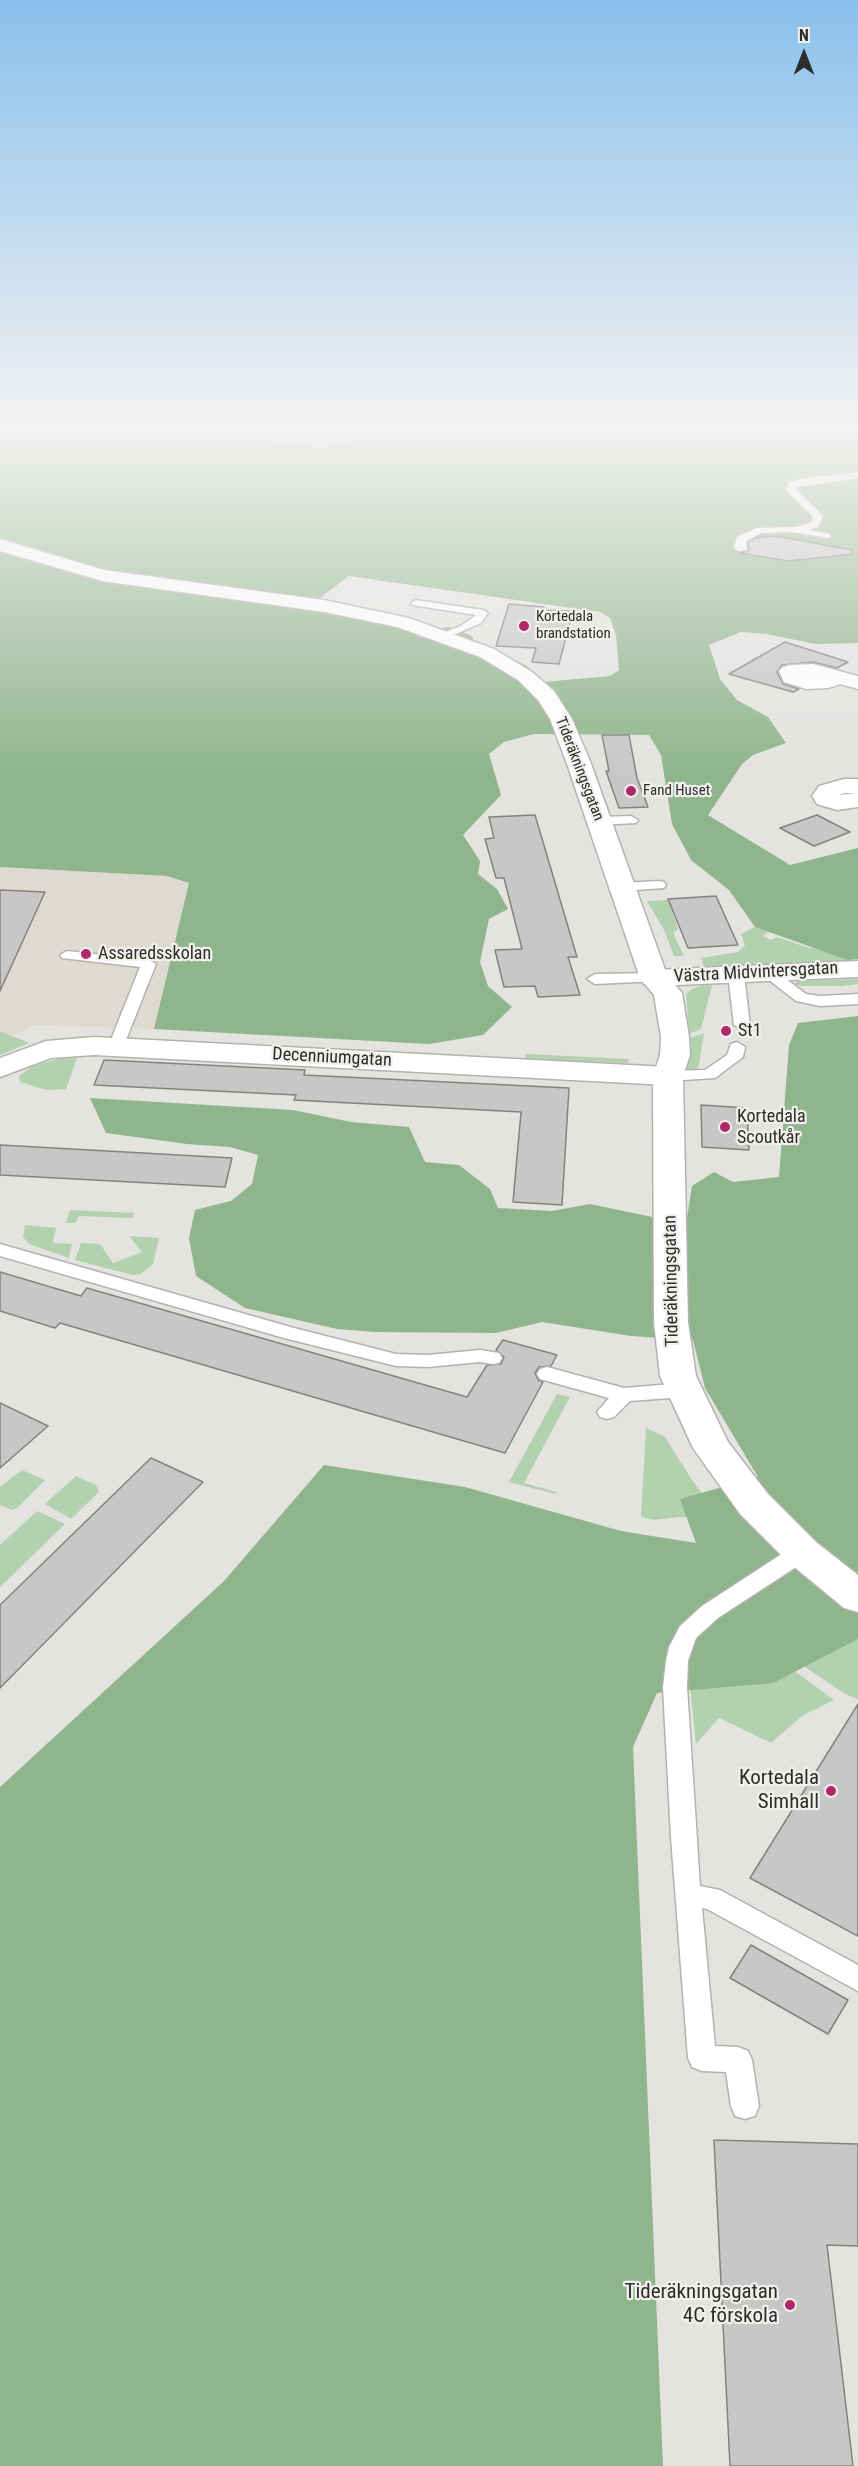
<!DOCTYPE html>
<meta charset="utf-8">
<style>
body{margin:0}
#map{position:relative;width:858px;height:2466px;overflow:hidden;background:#e4e3e0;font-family:"Roboto Condensed",sans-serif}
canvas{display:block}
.north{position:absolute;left:774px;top:24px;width:60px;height:60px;-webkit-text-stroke:4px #f1f0ed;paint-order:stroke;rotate:0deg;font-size:16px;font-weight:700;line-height:24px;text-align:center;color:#2d2d2c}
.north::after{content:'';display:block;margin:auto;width:21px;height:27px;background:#2d2d2c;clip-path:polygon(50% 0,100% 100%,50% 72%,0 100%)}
</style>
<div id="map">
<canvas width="858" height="2466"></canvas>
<div class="north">N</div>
</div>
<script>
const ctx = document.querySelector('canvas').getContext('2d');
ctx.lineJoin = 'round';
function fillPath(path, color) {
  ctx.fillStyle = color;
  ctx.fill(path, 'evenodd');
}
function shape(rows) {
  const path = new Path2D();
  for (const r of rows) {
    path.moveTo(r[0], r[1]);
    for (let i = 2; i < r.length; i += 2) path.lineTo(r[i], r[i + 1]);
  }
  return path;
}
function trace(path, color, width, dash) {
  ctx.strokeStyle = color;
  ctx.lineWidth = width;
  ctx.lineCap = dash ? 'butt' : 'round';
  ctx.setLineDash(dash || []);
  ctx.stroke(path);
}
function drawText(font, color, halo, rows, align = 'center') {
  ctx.font = font + ' "Roboto Condensed",sans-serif';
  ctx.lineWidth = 4.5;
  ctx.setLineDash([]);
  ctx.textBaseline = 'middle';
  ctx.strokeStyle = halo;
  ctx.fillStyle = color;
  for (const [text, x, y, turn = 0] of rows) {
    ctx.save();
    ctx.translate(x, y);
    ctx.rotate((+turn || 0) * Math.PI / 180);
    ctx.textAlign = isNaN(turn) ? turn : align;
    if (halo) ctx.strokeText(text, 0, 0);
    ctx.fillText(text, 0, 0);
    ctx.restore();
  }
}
fillPath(shape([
 [0,867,167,876,189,883,154,1029,35,1025,0,1041]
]), '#dedacf');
fillPath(shape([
 [236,429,385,429,372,436,323,447,254,439],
 [668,900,678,929,673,933,684,956,674,956,664,930,647,901],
 [755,927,769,932,763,936,771,940,777,937,809,948,845,951,851,962,704,967,701,958,738,952,745,945,741,934],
 [858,979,858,984,842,986,801,986,794,984,798,981],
 [702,985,712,986,701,1029,689,1034,686,994,692,989],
 [0,1031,5,1033,29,1043,0,1055],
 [704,1033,699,1065,697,1069,687,1069,688,1039],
 [525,1054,629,1059,628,1063,526,1059],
 [77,1058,66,1089,47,1090,20,1082,19,1076,33,1066,58,1059],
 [70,1210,134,1213,133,1218,79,1216,75,1223,66,1223],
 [25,1225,56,1228,53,1243,72,1244,69,1258,29,1244,23,1237],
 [129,1236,159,1238,153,1264,141,1274,133,1275,75,1260,81,1243,100,1244,113,1263,142,1252],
 [557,1394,570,1397,524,1483,556,1492,555,1494,509,1482],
 [646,1428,665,1437,692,1480,721,1518,680,1517,653,1520,641,1517],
 [22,1470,45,1480,17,1508,11,1510,0,1505,0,1487],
 [76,1476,96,1485,99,1492,71,1519,45,1504],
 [37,1511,65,1524,0,1587,0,1545],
 [858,1636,858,1699,845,1694,784,1653],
 [759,1645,834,1700,802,1716,771,1743,719,1718,696,1744,690,1686]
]), '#b2d1af');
fillPath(shape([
 [0,429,236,429,254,439,323,447,372,436,385,429,858,429,858,643,815,644,767,634,741,632,709,645,720,679,737,700,768,717,786,743,753,755,742,764,708,815,790,865,858,848,858,959,848,960,755,927,729,890,691,860,672,824,661,755,649,735,534,734,504,742,489,754,501,795,463,835,480,861,478,874,497,889,508,909,489,919,480,962,488,986,512,1007,483,1035,429,1044,154,1029,189,883,167,876,0,867],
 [349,576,600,612,610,618,616,635,619,670,610,676,543,682,527,666,473,640,472,636,450,627,442,628,317,600],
 [858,1016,858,1639,773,1683,657,1693,633,1747,663,2466,0,2466,0,1787,224,1581,324,1465,465,1487,621,1531,696,1543,680,1499,758,1477,705,1388,693,1340,631,1336,542,1322,496,1333,374,1332,337,1329,245,1308,196,1276,189,1238,195,1210,231,1201,252,1184,258,1155,230,1147,187,1144,106,1133,90,1098,293,1110,351,1122,409,1127,425,1162,459,1165,490,1189,498,1208,552,1211,590,1204,686,1224,692,1186,714,1172,733,1182,779,1177,789,1045,798,1023]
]), '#8fb58c');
const building = shape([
 [776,536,852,550,852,554,788,561,740,553,749,551,748,542,756,538,776,536],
 [509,604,544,607,543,610,573,611,559,664,532,662,536,648,496,646,509,604],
 [785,642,848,662,837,668,813,662,782,665,777,672,783,684,799,689,793,692,729,674,785,642],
 [602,735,629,735,637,778,648,807,619,808,606,771,609,771,602,735],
 [535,815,577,957,568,957,580,995,538,997,535,986,504,987,495,950,522,949,504,878,496,878,485,839,494,838,489,817,535,815],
 [817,815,850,832,814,846,780,828,817,815],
 [0,890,45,892,0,991,0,890],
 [716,896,738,945,688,948,668,899,716,896],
 [104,1060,305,1070,304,1075,569,1088,562,1205,513,1202,521,1112,294,1100,296,1095,94,1085,104,1060],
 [701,1105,747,1108,749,1150,702,1147,701,1105],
 [0,1145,232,1158,225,1187,0,1175,0,1145],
 [0,1272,81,1296,87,1288,467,1397,487,1365,501,1364,504,1357,496,1350,503,1340,557,1355,551,1366,539,1367,535,1373,538,1380,543,1382,505,1453,60,1323,55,1328,0,1311,0,1272],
 [0,1403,48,1426,0,1468,0,1403],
 [151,1458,203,1482,0,1688,0,1605,151,1458],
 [858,1704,858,1936,750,1878,858,1704],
 [751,1945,848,2000,828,2034,730,1978,751,1945],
 [714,2140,858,2144,858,2246,827,2245,853,2466,730,2466,714,2140]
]);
fillPath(building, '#c9c7c5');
trace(building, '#848380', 1.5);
const service = shape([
 [858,472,858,478,796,487,796,489,823,516,818,527,809,530,830,534,830,538,791,532,761,533,746,541,747,550,739,551,734,548,737,537,756,528,796,527,811,523,813,517,786,490,789,483,799,479,858,472],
 [416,600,483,610,488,613,481,623,444,639,438,636,440,634,461,626,476,615,412,605,411,603,416,600],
 [631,816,638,820,636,823,599,825,592,821,599,817,631,816],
 [659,881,664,882,666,885,664,888,623,891,616,887,623,883,659,881],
 [67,951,149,960,156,964,122,1050,116,1052,108,1047,140,967,62,958,60,955,67,951],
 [769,969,774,970,806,994,820,996,858,994,858,1004,820,1006,796,1001,764,976,762,973,764,970,769,969],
 [736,970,744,975,750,1025,742,1030,734,1025,728,975,736,970],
 [654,973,659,975,662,978,659,981,595,984,587,979,595,974,654,973],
 [737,1042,745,1047,743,1057,715,1078,668,1081,660,1076,668,1071,705,1070,727,1055,731,1044,737,1042],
 [0,1244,294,1328,396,1354,428,1355,480,1350,499,1353,502,1358,499,1363,492,1364,480,1362,428,1367,396,1366,284,1338,0,1256,0,1244],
 [547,1367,624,1388,684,1383,691,1385,694,1390,691,1395,684,1397,630,1401,614,1417,607,1419,600,1417,597,1412,609,1398,540,1379,537,1374,540,1369,547,1367],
 [802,1544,810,1546,813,1552,810,1558,718,1618,696,1638,688,1661,687,1687,700,1886,720,1890,858,1965,858,1991,707,1909,702,1908,715,2046,738,2047,748,2051,752,2060,759,2106,755,2116,745,2119,735,2116,731,2106,726,2072,702,2071,692,2067,688,2058,671,1837,663,1687,666,1661,669,1647,680,1626,702,1606,794,1546,802,1544]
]);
const minor = shape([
 [813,664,858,676,858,689,840,684,828,688,806,689,784,682,779,671,783,667,790,665,813,664],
 [844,779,858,779,858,807,837,810,817,804,812,796,819,786,844,779],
 [845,793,857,793,838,795,845,793],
 [858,961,858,977,654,986,644,984,640,978,644,972,654,970,858,961],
 [94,1037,668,1067,678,1070,683,1076,678,1082,668,1085,94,1055,51,1058,0,1077,0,1058,46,1041,94,1037]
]);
const tertiary = shape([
 [0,539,104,570,324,600,409,618,494,649,532,672,554,691,572,719,590,761,667,975,682,993,689,1037,690,1055,683,1076,688,1322,696,1376,728,1442,768,1494,816,1542,858,1575,858,1612,844,1608,788,1562,740,1514,693,1448,660,1376,654,1322,653,1076,660,1055,661,1037,654,995,640,978,566,761,550,719,538,700,518,680,480,657,397,627,324,612,102,581,0,551,0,539]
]);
trace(service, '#b3b2af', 3);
trace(minor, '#b3b2af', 3);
trace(tertiary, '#b3b2af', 3);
fillPath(service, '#fff');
fillPath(minor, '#fff');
fillPath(tertiary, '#fff');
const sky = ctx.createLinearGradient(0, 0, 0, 774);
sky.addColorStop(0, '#89c0ec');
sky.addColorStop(0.55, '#f3f2f1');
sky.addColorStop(1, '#f3f2f100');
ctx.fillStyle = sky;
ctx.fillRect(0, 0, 858, 774);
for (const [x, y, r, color] of [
 [524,626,6,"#b0286b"],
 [631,791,6,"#b0286b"],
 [86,954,6,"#b0286b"],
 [726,1031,6,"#b0286b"],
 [725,1127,6,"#b0286b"],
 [831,1791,6,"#b0286b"],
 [790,2305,6,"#b0286b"]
]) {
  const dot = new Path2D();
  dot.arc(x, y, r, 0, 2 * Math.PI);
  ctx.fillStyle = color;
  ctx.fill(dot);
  trace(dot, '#f1f0ed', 2);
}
drawText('15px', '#2d2d2c', '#f1f0ed', [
 ["Kortedala",536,617],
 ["brandstation",536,634],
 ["Fand Huset",643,791]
], 'left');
drawText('15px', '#2d2d2c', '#f1f0ed', [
 ["Tideräkningsgatan",579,769,69]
]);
drawText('18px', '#2d2d2c', '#f1f0ed', [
 ["Assaredsskolan",98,954],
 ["St1",738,1031],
 ["Kortedala",737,1117],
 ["Scoutkår",737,1138]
], 'left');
drawText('18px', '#2d2d2c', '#f1f0ed', [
 ["Västra Midvintersgatan",756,973,-3],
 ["Decenniumgatan",332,1058,3],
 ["Tideräkningsgatan",672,1281,-91]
]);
drawText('21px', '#2d2d2c', '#f1f0ed', [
 ["Kortedala",819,1779],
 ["Simhall",819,1803],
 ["Tideräkningsgatan",778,2293],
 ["4C förskola",778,2317]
], 'right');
</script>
